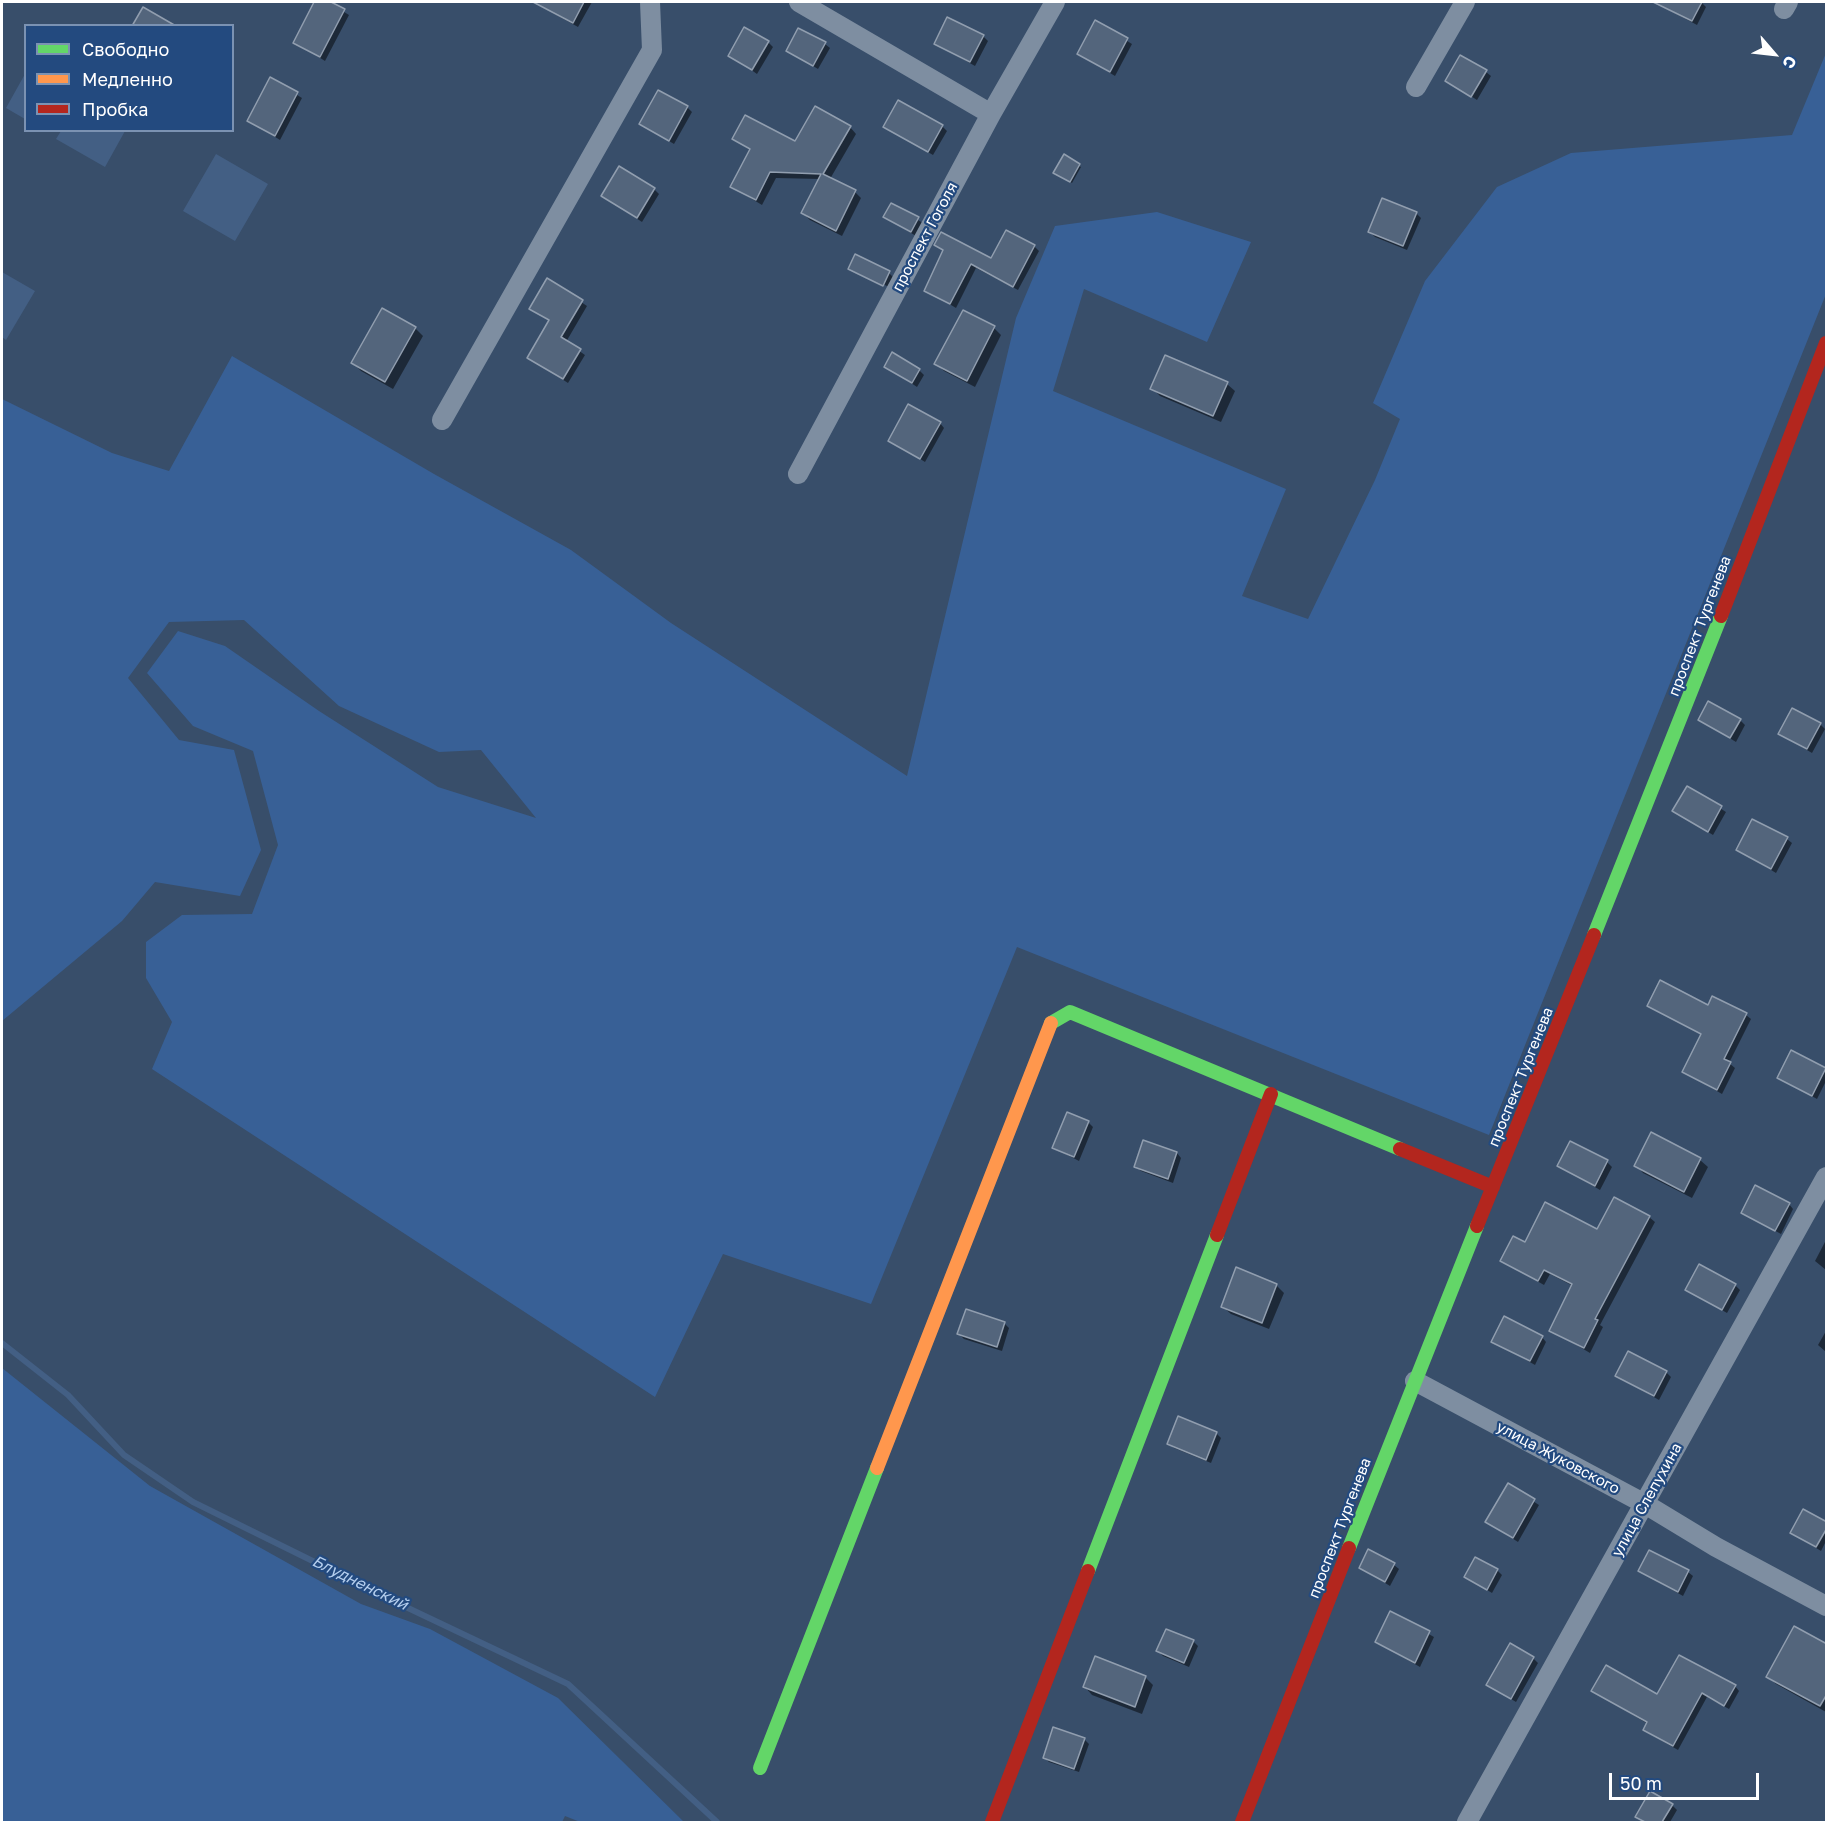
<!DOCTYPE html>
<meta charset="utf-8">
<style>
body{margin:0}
#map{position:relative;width:1828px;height:1824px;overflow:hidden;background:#384e6a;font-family:"Golos Text",sans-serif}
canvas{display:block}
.frame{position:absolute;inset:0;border:3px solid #fff;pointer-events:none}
.legend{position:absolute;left:24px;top:24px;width:210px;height:108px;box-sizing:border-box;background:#234a7f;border:2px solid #7b92b2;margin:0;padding:8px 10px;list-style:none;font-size:18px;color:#fff}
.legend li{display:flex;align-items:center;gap:12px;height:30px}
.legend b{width:30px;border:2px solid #7b92b2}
.north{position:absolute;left:1744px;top:24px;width:60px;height:60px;-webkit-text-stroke:4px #234a7f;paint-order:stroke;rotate:118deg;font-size:16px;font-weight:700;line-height:24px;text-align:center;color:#fff}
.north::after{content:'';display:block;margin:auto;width:21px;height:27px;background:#fff;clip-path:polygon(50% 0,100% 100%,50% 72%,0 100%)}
.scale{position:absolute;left:1609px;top:1773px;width:150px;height:27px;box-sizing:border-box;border:3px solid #fff;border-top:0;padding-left:8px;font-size:18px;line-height:21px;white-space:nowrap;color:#fff;-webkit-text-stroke:4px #234a7f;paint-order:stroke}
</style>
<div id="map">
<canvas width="1828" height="1824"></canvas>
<div class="frame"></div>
<ul class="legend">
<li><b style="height:8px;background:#63d668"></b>Свободно</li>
<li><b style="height:8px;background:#ff974d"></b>Медленно</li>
<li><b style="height:8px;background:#b3261e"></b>Пробка</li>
</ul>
<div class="north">С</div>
<div class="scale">50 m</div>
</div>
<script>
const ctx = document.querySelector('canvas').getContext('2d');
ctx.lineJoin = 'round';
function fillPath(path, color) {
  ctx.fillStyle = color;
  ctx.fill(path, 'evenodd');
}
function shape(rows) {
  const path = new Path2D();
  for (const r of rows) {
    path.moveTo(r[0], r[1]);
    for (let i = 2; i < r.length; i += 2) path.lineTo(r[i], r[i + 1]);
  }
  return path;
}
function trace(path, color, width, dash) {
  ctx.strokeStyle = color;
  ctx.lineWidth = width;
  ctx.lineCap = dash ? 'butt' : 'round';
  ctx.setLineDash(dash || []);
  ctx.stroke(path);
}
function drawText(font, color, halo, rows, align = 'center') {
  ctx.font = font + ' "Golos Text",sans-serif';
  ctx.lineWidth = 4.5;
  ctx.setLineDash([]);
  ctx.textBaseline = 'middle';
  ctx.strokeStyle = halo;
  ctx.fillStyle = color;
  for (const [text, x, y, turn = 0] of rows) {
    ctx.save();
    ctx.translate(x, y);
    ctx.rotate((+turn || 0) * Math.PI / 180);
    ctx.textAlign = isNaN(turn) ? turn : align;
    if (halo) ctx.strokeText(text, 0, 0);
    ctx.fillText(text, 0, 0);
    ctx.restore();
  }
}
fillPath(shape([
 [1826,53,1826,294,1489,1135,1017,947,871,1304,723,1254,655,1397,152,1069,172,1022,146,978,146,942,182,915,252,914,278,845,253,751,193,726,147,673,178,631,225,646,319,711,438,787,536,818,481,750,439,752,339,706,244,620,169,622,128,678,179,740,234,750,261,850,240,896,155,882,122,921,2,1021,2,399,112,453,169,471,232,356,434,474,571,550,671,623,907,776,1016,318,1055,226,1157,212,1251,242,1207,342,1084,289,1053,391,1286,489,1242,596,1308,619,1375,480,1400,419,1373,403,1425,281,1497,187,1571,153,1792,135],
 [2,1368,150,1486,361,1604,430,1629,558,1698,684,1822,580,1822,565,1816,562,1822,2,1822]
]), '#386096');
fillPath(shape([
 [25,74,25,119,6,108],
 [61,131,61,130,125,131,105,167,56,139],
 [216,154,268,184,235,241,183,211],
 [2,272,35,291,6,340,2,337]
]), '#435f84');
fillPath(shape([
 [316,2,328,2,349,15,325,61,295,42],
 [552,2,592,2,578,27,553,13,548,8],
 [1654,2,1701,2,1706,7,1697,25],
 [1096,22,1132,44,1115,76,1079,54],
 [983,36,988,41,975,66,936,44],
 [768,42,773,47,757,74,730,55],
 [825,44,830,48,818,69,788,51],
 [1486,72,1491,76,1477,100,1447,81],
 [271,79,302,98,280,140,248,120],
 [687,107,692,112,674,144,641,124],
 [942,126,947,131,933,155,885,127],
 [850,127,856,134,830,179,855,192,861,198,842,236,810,220,803,213,820,179,776,178,762,205,732,187,751,151,734,139,796,143],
 [1064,156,1081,167,1072,183,1057,174],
 [654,189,659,194,642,222,603,196],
 [892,205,923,223,916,236,885,217],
 [1416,213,1421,218,1407,250,1375,237,1370,232],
 [936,245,992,260,1034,246,1039,251,1018,290,976,268,956,308,926,290,944,251],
 [850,268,889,273,894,278,889,287],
 [548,280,587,306,566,342,585,355,568,383,528,357,550,321,531,308],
 [415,328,423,336,393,389,361,371,353,363],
 [994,328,1001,335,975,387,944,371,936,363],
 [886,366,919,370,924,375,917,387],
 [1227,384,1235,391,1221,422,1160,396,1152,388],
 [940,423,944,428,925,462,890,440],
 [1700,720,1740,720,1745,725,1736,742],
 [1820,724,1825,729,1812,753,1780,734],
 [1688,788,1726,812,1713,835,1674,811],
 [1787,839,1792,843,1776,873,1738,850],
 [1649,1005,1708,1007,1746,1015,1751,1019,1729,1063,1735,1068,1722,1094,1684,1072,1702,1035],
 [1825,1069,1826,1081,1817,1099,1779,1078],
 [1088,1122,1093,1127,1079,1161,1054,1148],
 [1652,1134,1700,1160,1708,1167,1692,1198,1643,1173,1636,1165],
 [1177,1153,1181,1158,1173,1183,1141,1171,1136,1166],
 [1607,1162,1612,1167,1600,1190,1559,1166],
 [1789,1204,1793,1209,1781,1234,1743,1213],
 [1649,1217,1655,1222,1600,1325,1603,1327,1590,1353,1551,1330,1573,1286,1550,1274,1544,1285,1502,1261,1525,1244,1598,1231],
 [1826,1240,1826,1270,1815,1261],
 [1276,1285,1284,1293,1269,1329,1231,1314,1223,1307],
 [1735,1285,1740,1290,1727,1313,1687,1290],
 [1004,1323,1009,1328,1002,1351,964,1339,959,1334],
 [1826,1331,1826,1352,1818,1345],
 [1542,1337,1546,1342,1535,1365,1493,1341],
 [1666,1372,1671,1377,1659,1400,1617,1376],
 [1179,1418,1217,1434,1221,1438,1211,1463,1174,1448,1169,1443],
 [1508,1485,1539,1505,1518,1542,1487,1522],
 [1826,1524,1826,1541,1821,1551,1792,1533],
 [1394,1565,1399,1569,1390,1586,1361,1568],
 [1497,1570,1502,1575,1492,1593,1466,1577],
 [1639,1571,1688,1572,1693,1576,1683,1596],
 [1391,1613,1434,1637,1420,1667,1376,1642],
 [1193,1641,1198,1646,1189,1667,1163,1656,1158,1651],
 [1826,1646,1826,1712,1776,1684,1768,1677],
 [1096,1658,1146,1678,1153,1685,1142,1714,1092,1695,1085,1687],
 [1533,1658,1538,1663,1516,1702,1488,1685],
 [1735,1686,1739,1691,1729,1709,1707,1697,1678,1750,1650,1734,1645,1729,1648,1724,1593,1691,1658,1696],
 [1084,1739,1089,1744,1079,1772,1049,1762,1044,1757],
 [1672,1805,1677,1810,1670,1822,1643,1822,1637,1817]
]), '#0007');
trace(shape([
 [2,1343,68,1395,124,1455,193,1502,408,1608,568,1684,717,1822]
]), '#435f84', 6);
const building = shape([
 [314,2,331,2,345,9,320,57,293,43,314,2],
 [533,2,584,2,573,23,533,2],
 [1653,2,1702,2,1692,21,1653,2],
 [143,7,176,26,132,26,143,7],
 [947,17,984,35,970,62,934,44,947,17],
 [1095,20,1128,38,1110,72,1077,54,1095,20],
 [744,27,769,41,752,70,728,56,744,27],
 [798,28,826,42,813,66,786,51,798,28],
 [1460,55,1487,70,1471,97,1445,81,1460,55],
 [270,77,298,92,275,136,247,121,270,77],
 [658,90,688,106,669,141,639,124,658,90],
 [898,100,943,125,928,152,883,127,898,100],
 [815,106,851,126,823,174,856,190,836,231,801,213,821,174,770,172,756,200,730,187,750,149,732,139,745,115,795,141,815,106],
 [1064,154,1080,164,1070,182,1053,173,1064,154],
 [619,166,655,188,637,218,601,196,619,166],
 [1382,198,1417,212,1403,246,1368,232,1382,198],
 [891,203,919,217,911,232,883,217,891,203],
 [1006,230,1035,245,1013,287,971,264,950,304,924,291,943,250,934,245,941,232,991,258,1006,230],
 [855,254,890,271,883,286,848,269,855,254],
 [547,278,583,300,561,337,581,349,563,379,527,358,549,320,529,309,547,278],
 [382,308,416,327,385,382,351,363,382,308],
 [963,310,995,326,967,381,934,364,963,310],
 [892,352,920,369,912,383,884,367,892,352],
 [1165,355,1228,382,1213,416,1150,389,1165,355],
 [908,404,941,422,920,459,888,441,908,404],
 [1708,701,1741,719,1730,738,1698,720,1708,701],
 [1792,708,1821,723,1807,749,1778,734,1792,708],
 [1687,786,1722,806,1708,832,1672,811,1687,786],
 [1752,819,1788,837,1771,869,1736,850,1752,819],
 [1660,980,1708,1005,1712,996,1747,1013,1724,1059,1731,1062,1717,1090,1682,1072,1701,1034,1647,1006,1660,980],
 [1791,1050,1826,1068,1812,1096,1777,1078,1791,1050],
 [1067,1112,1089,1121,1074,1157,1052,1148,1067,1112],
 [1651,1132,1701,1158,1684,1192,1634,1166,1651,1132],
 [1143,1140,1177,1152,1168,1179,1134,1167,1143,1140],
 [1570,1141,1608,1160,1595,1186,1557,1166,1570,1141],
 [1755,1185,1790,1203,1775,1231,1741,1213,1755,1185],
 [1614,1197,1650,1216,1595,1319,1598,1320,1584,1348,1549,1331,1572,1284,1544,1270,1538,1281,1500,1261,1513,1236,1525,1242,1545,1202,1597,1229,1614,1197],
 [1699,1264,1736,1284,1722,1310,1685,1290,1699,1264],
 [1236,1267,1277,1284,1262,1323,1221,1307,1236,1267],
 [966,1309,1005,1322,997,1347,957,1334,966,1309],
 [1504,1316,1543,1336,1530,1361,1491,1342,1504,1316],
 [1628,1351,1667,1371,1654,1396,1615,1376,1628,1351],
 [1178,1416,1217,1432,1206,1460,1167,1444,1178,1416],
 [1508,1483,1535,1499,1513,1538,1485,1522,1508,1483],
 [1803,1509,1827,1522,1827,1528,1816,1547,1790,1533,1803,1509],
 [1368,1549,1395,1563,1385,1582,1359,1568,1368,1549],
 [1649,1550,1689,1570,1678,1592,1638,1571,1649,1550],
 [1475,1557,1498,1569,1487,1590,1464,1577,1475,1557],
 [1390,1611,1430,1631,1415,1663,1375,1642,1390,1611],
 [1794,1626,1827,1644,1827,1694,1820,1706,1766,1677,1794,1626],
 [1166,1629,1194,1640,1184,1663,1156,1651,1166,1629],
 [1510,1643,1534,1657,1511,1699,1486,1685,1510,1643],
 [1679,1655,1736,1685,1724,1706,1702,1693,1673,1746,1643,1730,1647,1722,1591,1691,1606,1665,1657,1694,1679,1655],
 [1095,1656,1146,1676,1135,1707,1083,1687,1095,1656],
 [1053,1727,1085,1738,1074,1769,1043,1758,1053,1727],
 [1650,1791,1673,1804,1662,1822,1645,1822,1635,1817,1650,1791]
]);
fillPath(building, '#53657c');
trace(building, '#919eaf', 1.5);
trace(shape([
 [799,2,991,114],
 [1784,9,1788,2],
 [1416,87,1465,2],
 [442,420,652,50,650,2],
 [798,474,991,114,1055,2],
 [1415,1381,1645,1504,1716,1547,1826,1606],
 [1467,1822,1826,1177]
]), '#7e8ea1', 20);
trace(shape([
 [1594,935,1721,616],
 [1051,1023,1070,1012,1400,1149],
 [1349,1548,1477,1226],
 [1088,1571,1217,1235],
 [760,1768,877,1468]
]), '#63d668', 14);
trace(shape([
 [877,1468,1051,1023]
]), '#ff974d', 14);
trace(shape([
 [1721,616,1826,343],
 [1400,1149,1493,1187],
 [1477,1226,1594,935],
 [1217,1235,1271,1094],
 [992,1822,1088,1571],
 [1242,1822,1349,1548]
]), '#b3261e', 14);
drawText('15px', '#fff', '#234a7f', [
 ["проспект Гоголя",925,237,-62],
 ["проспект Тургенева",1700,626,-69],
 ["проспект Тургенева",1521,1077,-68],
 ["улица Жуковского",1558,1458,28],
 ["улица Слепухина",1647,1500,-61],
 ["проспект Тургенева",1340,1528,-69]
]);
drawText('italic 16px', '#b4ceee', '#234a7f', [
 ["Блудненский",360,1583,26]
]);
</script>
